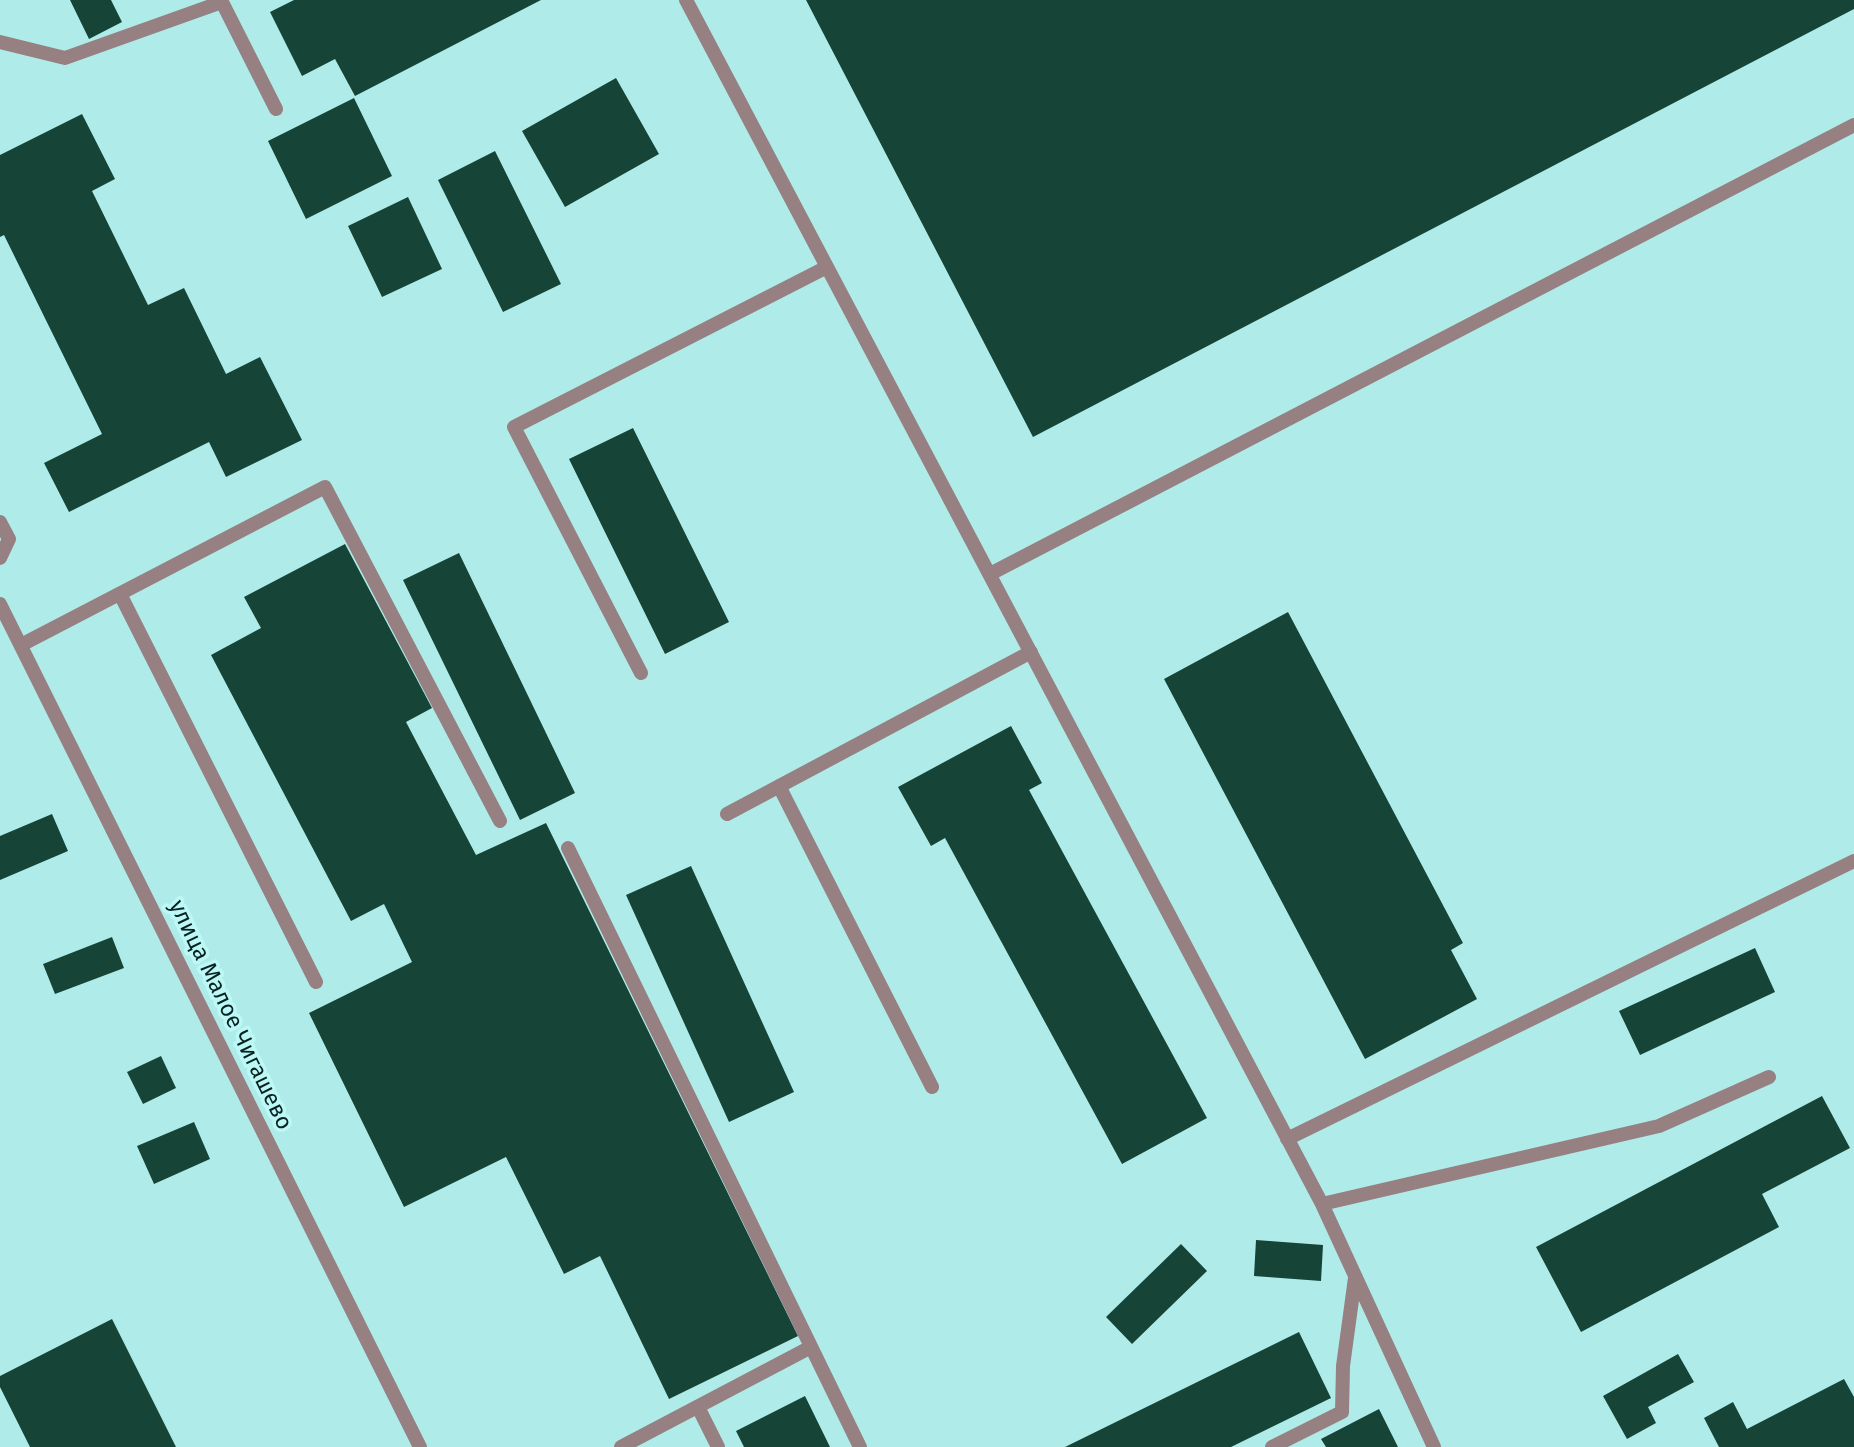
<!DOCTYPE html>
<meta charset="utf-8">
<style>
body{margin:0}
canvas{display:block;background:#afece9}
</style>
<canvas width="1854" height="1447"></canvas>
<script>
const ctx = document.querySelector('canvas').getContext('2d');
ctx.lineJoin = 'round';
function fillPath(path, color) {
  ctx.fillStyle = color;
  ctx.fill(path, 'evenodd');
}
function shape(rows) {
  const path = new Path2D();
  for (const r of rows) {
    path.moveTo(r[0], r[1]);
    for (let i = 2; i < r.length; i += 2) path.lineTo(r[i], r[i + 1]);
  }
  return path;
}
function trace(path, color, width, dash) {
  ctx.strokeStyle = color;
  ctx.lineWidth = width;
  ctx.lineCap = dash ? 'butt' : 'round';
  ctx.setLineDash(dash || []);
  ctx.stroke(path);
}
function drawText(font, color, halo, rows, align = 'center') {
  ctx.font = font + ' "Fira Sans",sans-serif';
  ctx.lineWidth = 7;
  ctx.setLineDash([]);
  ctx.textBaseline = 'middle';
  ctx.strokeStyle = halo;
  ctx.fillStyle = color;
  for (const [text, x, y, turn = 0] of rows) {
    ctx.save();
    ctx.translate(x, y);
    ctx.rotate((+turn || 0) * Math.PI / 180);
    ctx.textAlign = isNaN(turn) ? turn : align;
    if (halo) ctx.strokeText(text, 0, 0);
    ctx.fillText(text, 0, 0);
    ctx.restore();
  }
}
fillPath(shape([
 [70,0,111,0,122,22,89,39],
 [294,0,541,0,355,96,335,59,302,76,270,12],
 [806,0,1854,0,1854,9,1033,437],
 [616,78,659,154,565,207,522,131],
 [354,98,392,176,306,219,268,141],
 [82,114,115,179,92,191,148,305,184,288,226,374,260,357,302,440,226,477,209,442,69,512,44,463,102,434,4,235,0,237,0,155],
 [495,151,561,284,503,312,438,180],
 [408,197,442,269,382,297,348,226],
 [633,428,729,622,665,654,569,459],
 [345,544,432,708,406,722,476,855,546,823,798,1336,669,1399,600,1256,564,1274,506,1157,404,1207,309,1013,412,962,384,904,351,921,211,655,261,628,244,597],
 [459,553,575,793,520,820,403,580],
 [1288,612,1463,943,1451,950,1477,999,1365,1059,1164,679],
 [1011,726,1042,783,1029,790,1207,1118,1122,1164,945,838,931,846,898,787],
 [52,814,68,851,0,880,0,836],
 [691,866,794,1092,729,1122,626,895],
 [112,937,124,968,55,994,43,964],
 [1755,948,1775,992,1640,1055,1619,1011],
 [161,1056,176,1088,143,1104,127,1072],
 [1822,1096,1850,1148,1762,1194,1779,1227,1581,1332,1536,1247],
 [194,1122,210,1159,154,1184,137,1146],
 [1256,1240,1323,1245,1321,1281,1254,1276],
 [1181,1244,1207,1271,1132,1344,1106,1317],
 [112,1319,176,1447,30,1447,0,1387,0,1376],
 [1299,1332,1331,1398,1231,1447,1065,1447],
 [1678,1354,1694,1382,1648,1407,1656,1423,1627,1439,1603,1396],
 [1844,1379,1854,1397,1854,1447,1719,1447,1704,1418,1733,1402,1747,1429],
 [805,1396,830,1447,744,1447,736,1431],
 [1379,1409,1398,1447,1326,1447,1321,1439]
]), '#164437');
trace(shape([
 [686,0,1322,1204,1434,1447],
 [0,42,65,58,222,2,276,109],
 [0,522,9,539,0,558],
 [990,574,1854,125],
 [120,594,316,982],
 [21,645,325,487,500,821],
 [641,673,514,427,827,267],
 [779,786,932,1087],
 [727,814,1031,652],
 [568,848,860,1447],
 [1287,1139,1854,861],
 [1322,1204,1659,1126,1769,1077],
 [698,1407,718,1447],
 [621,1447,811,1347],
 [1272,1447,1342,1412,1343,1366,1355,1278]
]), '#978082', 14);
trace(shape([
 [0,604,420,1447]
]), '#978082', 14);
drawText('23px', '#092221', '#bcf9f6', [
 ["улица Малое Чигашево",230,1015,64]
]);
</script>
